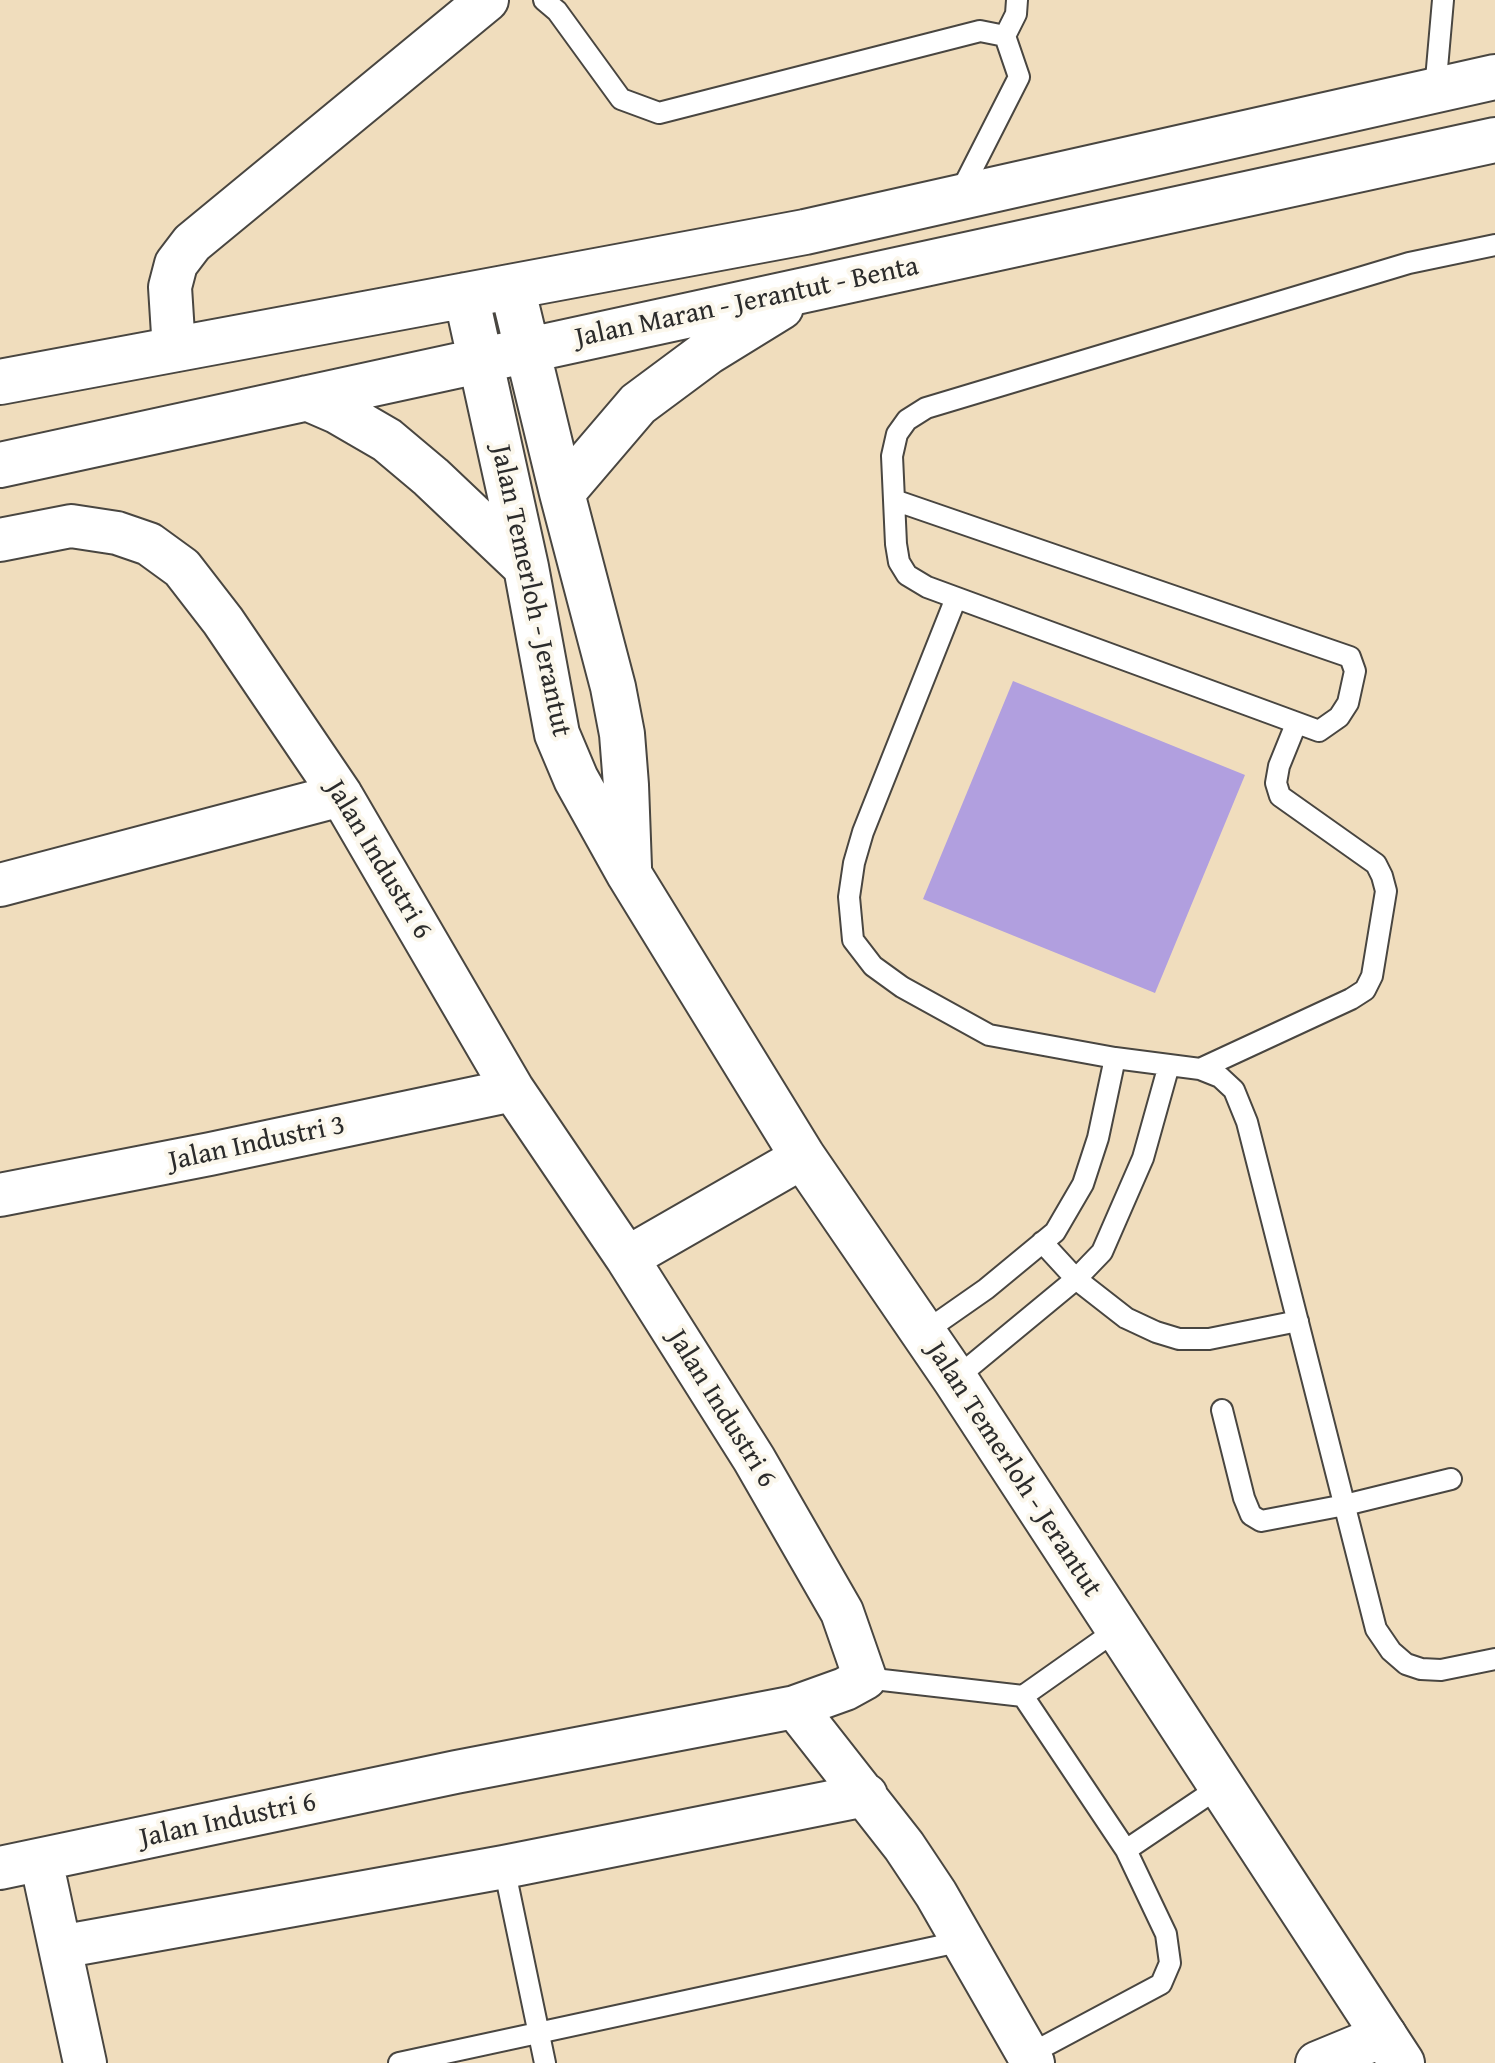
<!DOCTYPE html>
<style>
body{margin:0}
canvas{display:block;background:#f0ddbd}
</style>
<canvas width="1495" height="2063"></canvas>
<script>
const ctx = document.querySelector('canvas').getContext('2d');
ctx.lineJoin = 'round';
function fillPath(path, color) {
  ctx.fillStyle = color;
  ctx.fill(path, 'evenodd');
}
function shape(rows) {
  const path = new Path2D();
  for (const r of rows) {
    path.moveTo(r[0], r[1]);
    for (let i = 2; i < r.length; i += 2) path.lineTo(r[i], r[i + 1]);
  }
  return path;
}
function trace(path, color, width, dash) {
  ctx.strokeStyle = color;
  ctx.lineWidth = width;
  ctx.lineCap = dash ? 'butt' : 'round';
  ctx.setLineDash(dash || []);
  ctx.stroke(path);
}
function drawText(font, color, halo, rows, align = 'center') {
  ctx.font = font + ' "Gentium Book Plus",serif';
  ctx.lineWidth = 8;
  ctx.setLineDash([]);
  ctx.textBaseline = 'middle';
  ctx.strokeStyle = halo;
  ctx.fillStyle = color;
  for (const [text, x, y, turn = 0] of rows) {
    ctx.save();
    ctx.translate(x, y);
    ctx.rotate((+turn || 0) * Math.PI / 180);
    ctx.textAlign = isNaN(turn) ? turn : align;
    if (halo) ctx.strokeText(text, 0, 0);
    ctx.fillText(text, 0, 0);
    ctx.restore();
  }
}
fillPath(shape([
 [1013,681,1245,775,1155,993,923,899]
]), '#b19fdf');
const lane = shape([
 [544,0,557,11,621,99,659,113,980,31,1005,36],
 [1435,91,1443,0],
 [959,195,1019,77,1005,36,1016,14,1017,0],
 [894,500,1350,657,1355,671,1348,703,1339,717,1319,731,927,587,907,575,899,562,896,544,892,456,897,434,907,420,926,408,1409,263,1495,245],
 [956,598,863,832,854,863,849,897,853,940,873,966,902,987,989,1035,1115,1058,1200,1069,1220,1077,1234,1090,1247,1122,1376,1629,1391,1651,1406,1664,1421,1669,1441,1670,1495,1659],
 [1200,1069,1351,999,1365,990,1372,976,1386,891,1382,876,1376,864,1280,796,1276,783,1279,766,1296,724],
 [1042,1242,1076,1279,1126,1318,1156,1332,1179,1339,1209,1339,1298,1321],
 [923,1333,986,1289,1055,1232,1083,1184,1098,1138,1115,1058],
 [955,1379,1076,1279,1102,1252,1143,1158,1169,1065],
 [1222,1410,1244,1498,1251,1515,1261,1521,1345,1505,1451,1479],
 [1118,1629,1023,1696,1126,1850],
 [865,1678,1023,1696],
 [504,1867,545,2063],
 [1028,2055,1161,1984,1170,1963,1166,1934,1126,1850,1221,1786],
 [399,2063,963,1941]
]);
const street = shape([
 [174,350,170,287,176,264,192,243,487,0],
 [0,540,71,526,117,533,149,544,182,568,223,621,341,795,513,1090,627,1258,754,1459,842,1612,865,1678,845,1689,795,1707,456,1772,0,1868],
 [0,885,341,795],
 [0,1195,210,1154,513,1090],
 [627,1258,803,1157],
 [795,1707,904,1846,936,1894,1033,2063],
 [41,1860,85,2063],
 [60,1947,504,1867,866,1795],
 [1317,2063,1385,2035]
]);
const primary = shape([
 [512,287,562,493,613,687,622,734,626,785,629,867],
 [466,295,526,567,557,734,576,779,629,874,803,1157,955,1379,1402,2063],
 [0,382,805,232,1495,77],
 [307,398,337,411,387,440,431,477,526,567],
 [0,465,1495,140],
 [562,493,638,404,708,352,781,307]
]);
trace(lane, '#494641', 24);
trace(street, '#494641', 46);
trace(primary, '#494641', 48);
trace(lane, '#fff', 20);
trace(street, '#fff', 42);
trace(primary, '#fff', 44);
drawText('28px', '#2b2b2b', '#fbf7ec', [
 ["Jalan Maran - Jerantut - Benta",747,303,-12],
 ["Jalan Temerloh - Jerantut",530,591,78],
 ["Jalan Industri 6",378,860,59],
 ["Jalan Industri 3",257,1144,-12],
 ["Jalan Industri 6",721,1409,58],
 ["Jalan Temerloh - Jerantut",1013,1470,57],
 ["Jalan Industri 6",228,1821,-12]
]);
</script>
